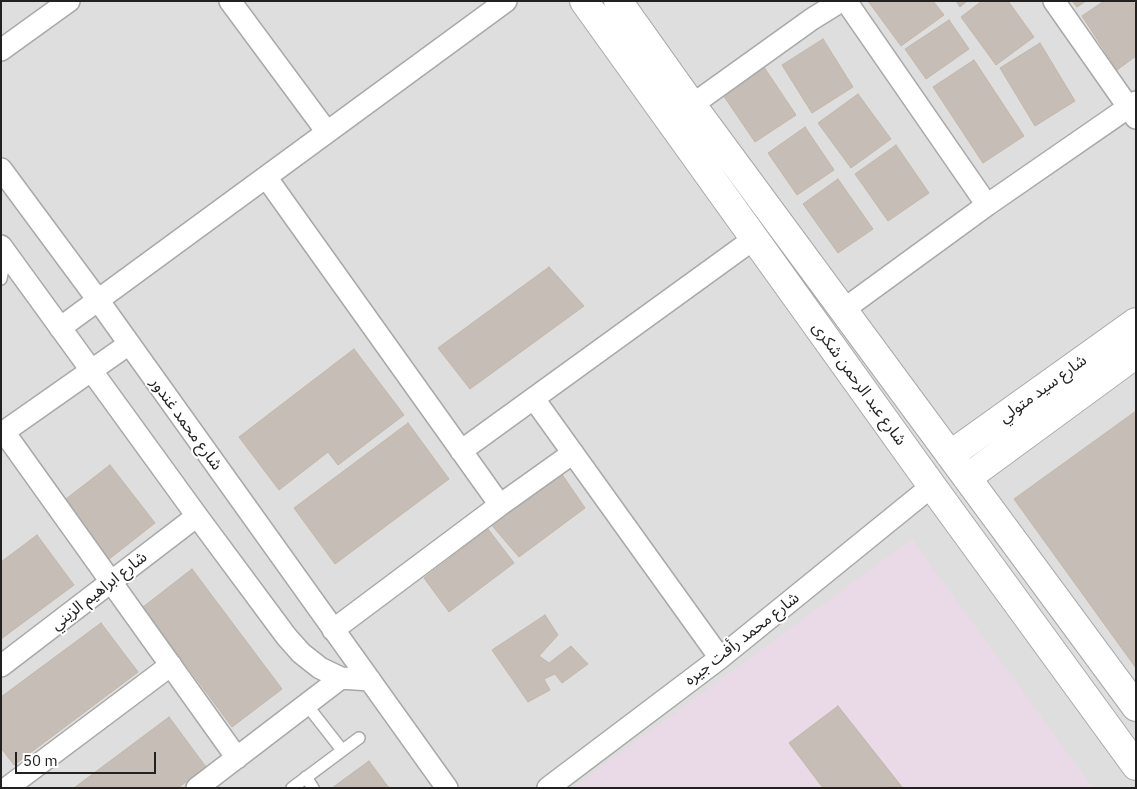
<!DOCTYPE html>
<meta charset="utf-8">
<style>
body{margin:0}
#map{position:relative;width:1137px;height:789px;overflow:hidden;background:#f1eee7;font-family:"IBM Plex Sans",sans-serif}
canvas{display:block}
.frame{position:absolute;inset:0;border:2px solid #212121;pointer-events:none}
.scale{position:absolute;left:15px;top:752px;width:141px;height:22px;box-sizing:border-box;border:2px solid #212121;border-top:0;padding-left:6px;font-size:15px;line-height:18px;white-space:nowrap;color:#212121;-webkit-text-stroke:4px #fff;paint-order:stroke}
</style>
<div id="map">
<canvas width="1137" height="789"></canvas>
<div class="frame"></div>
<div class="scale">50 m</div>
</div>
<script>
const ctx = document.querySelector('canvas').getContext('2d');
ctx.lineJoin = 'round';
function fillPath(path, color) {
  ctx.fillStyle = color;
  ctx.fill(path, 'evenodd');
}
function shape(rows) {
  const path = new Path2D();
  for (const r of rows) {
    path.moveTo(r[0], r[1]);
    for (let i = 2; i < r.length; i += 2) path.lineTo(r[i], r[i + 1]);
  }
  return path;
}
function trace(path, color, width, dash) {
  ctx.strokeStyle = color;
  ctx.lineWidth = width;
  ctx.lineCap = dash ? 'butt' : 'round';
  ctx.setLineDash(dash || []);
  ctx.stroke(path);
}
function drawText(font, color, halo, rows, align = 'center') {
  ctx.font = font + ' "IBM Plex Sans","Noto Sans Arabic",sans-serif';
  ctx.lineWidth = 4;
  ctx.setLineDash([]);
  ctx.textBaseline = 'middle';
  ctx.strokeStyle = halo;
  ctx.fillStyle = color;
  for (const [text, x, y, turn = 0] of rows) {
    ctx.save();
    ctx.translate(x, y);
    ctx.rotate((+turn || 0) * Math.PI / 180);
    ctx.textAlign = isNaN(turn) ? turn : align;
    if (halo) ctx.strokeText(text, 0, 0);
    ctx.fillText(text, 0, 0);
    ctx.restore();
  }
}
fillPath(shape([
 [1,1,1136,1,1136,788,1,788]
]), '#dfdede');
fillPath(shape([
 [912,539,1093,788,572,788]
]), '#ead9e6');
const building = shape([
 [868,1,933,1,944,15,901,46,868,1],
 [956,1,967,1,960,7,956,1],
 [982,1,1008,1,1034,37,996,65,961,17,982,1],
 [1072,1,1086,1,1077,7,1072,1],
 [1104,1,1132,1,1136,6,1136,56,1117,70,1082,16,1104,1],
 [949,20,969,49,926,79,905,49,949,20],
 [823,39,853,87,812,113,782,65,823,39],
 [1040,43,1075,101,1035,126,1000,68,1040,43],
 [974,60,1024,136,983,163,933,87,974,60],
 [760,61,796,115,755,142,719,89,760,61],
 [858,94,891,139,851,168,818,123,858,94],
 [805,127,834,170,797,195,768,153,805,127],
 [896,145,929,193,888,221,855,174,896,145],
 [838,179,873,229,838,253,803,204,838,179],
 [549,267,584,306,470,389,438,348,549,267],
 [354,349,404,415,338,465,328,452,279,490,239,437,354,349],
 [1136,411,1136,668,1014,499,1136,411],
 [408,423,449,479,335,564,294,508,408,423],
 [110,465,155,523,108,560,62,502,110,465],
 [559,470,585,508,519,557,489,522,559,470],
 [488,529,514,563,449,612,424,578,488,529],
 [37,535,74,585,1,639,1,562,37,535],
 [192,569,282,689,232,727,143,607,192,569],
 [545,615,558,635,539,656,549,663,571,646,588,664,562,683,555,674,544,679,550,690,528,702,492,650,545,615],
 [101,623,138,672,14,765,1,748,1,697,101,623],
 [838,706,902,787,823,788,789,743,838,706],
 [169,717,206,767,178,788,74,788,169,717],
 [369,761,389,788,332,788,369,761]
]);
fillPath(building, '#c6beb6');
trace(building, '#c3b6a9', 1);
const service = shape([
 [1,279,6,254],
 [306,704,342,750],
 [306,777,313,788],
 [292,788,359,738]
]);
const minor = shape([
 [230,1,327,132],
 [846,1,987,205],
 [1054,1,1136,118],
 [1,50,69,1],
 [692,105,812,19,841,1],
 [1,169,98,300,447,788],
 [266,177,500,505],
 [1,246,197,516,286,636,301,653,320,668,341,678,370,680],
 [843,310,987,205,1136,102],
 [60,328,506,1],
 [534,399,720,658],
 [4,432,237,758],
 [1,434,129,344],
 [461,451,755,238],
 [333,630,500,505,573,453],
 [1,666,197,516],
 [7,788,171,665],
 [197,788,341,678],
 [548,788,720,658,932,486]
]);
const tertiary = shape([
 [584,1,932,486,1136,766],
 [618,1,692,105,1136,707],
 [950,455,1136,322],
 [967,478,1136,354]
]);
trace(service, '#a8a8a8', 14);
trace(minor, '#a8a8a8', 24);
trace(tertiary, '#a8a8a8', 30);
trace(service, '#fff', 11);
trace(minor, '#fff', 21);
trace(tertiary, '#fff', 28);
drawText('16px', '#212121', '#fff', [
 ["شارع عبد الرحمن شكرى",859,384,54],
 ["شارع سيد متولي",1043,389,-36],
 ["شارع محمد غندور",186,424,54],
 ["شارع ابراهيم الزيني",99,591,-38],
 ["شارع محمد رأفت جيره",742,639,-38]
]);
</script>
